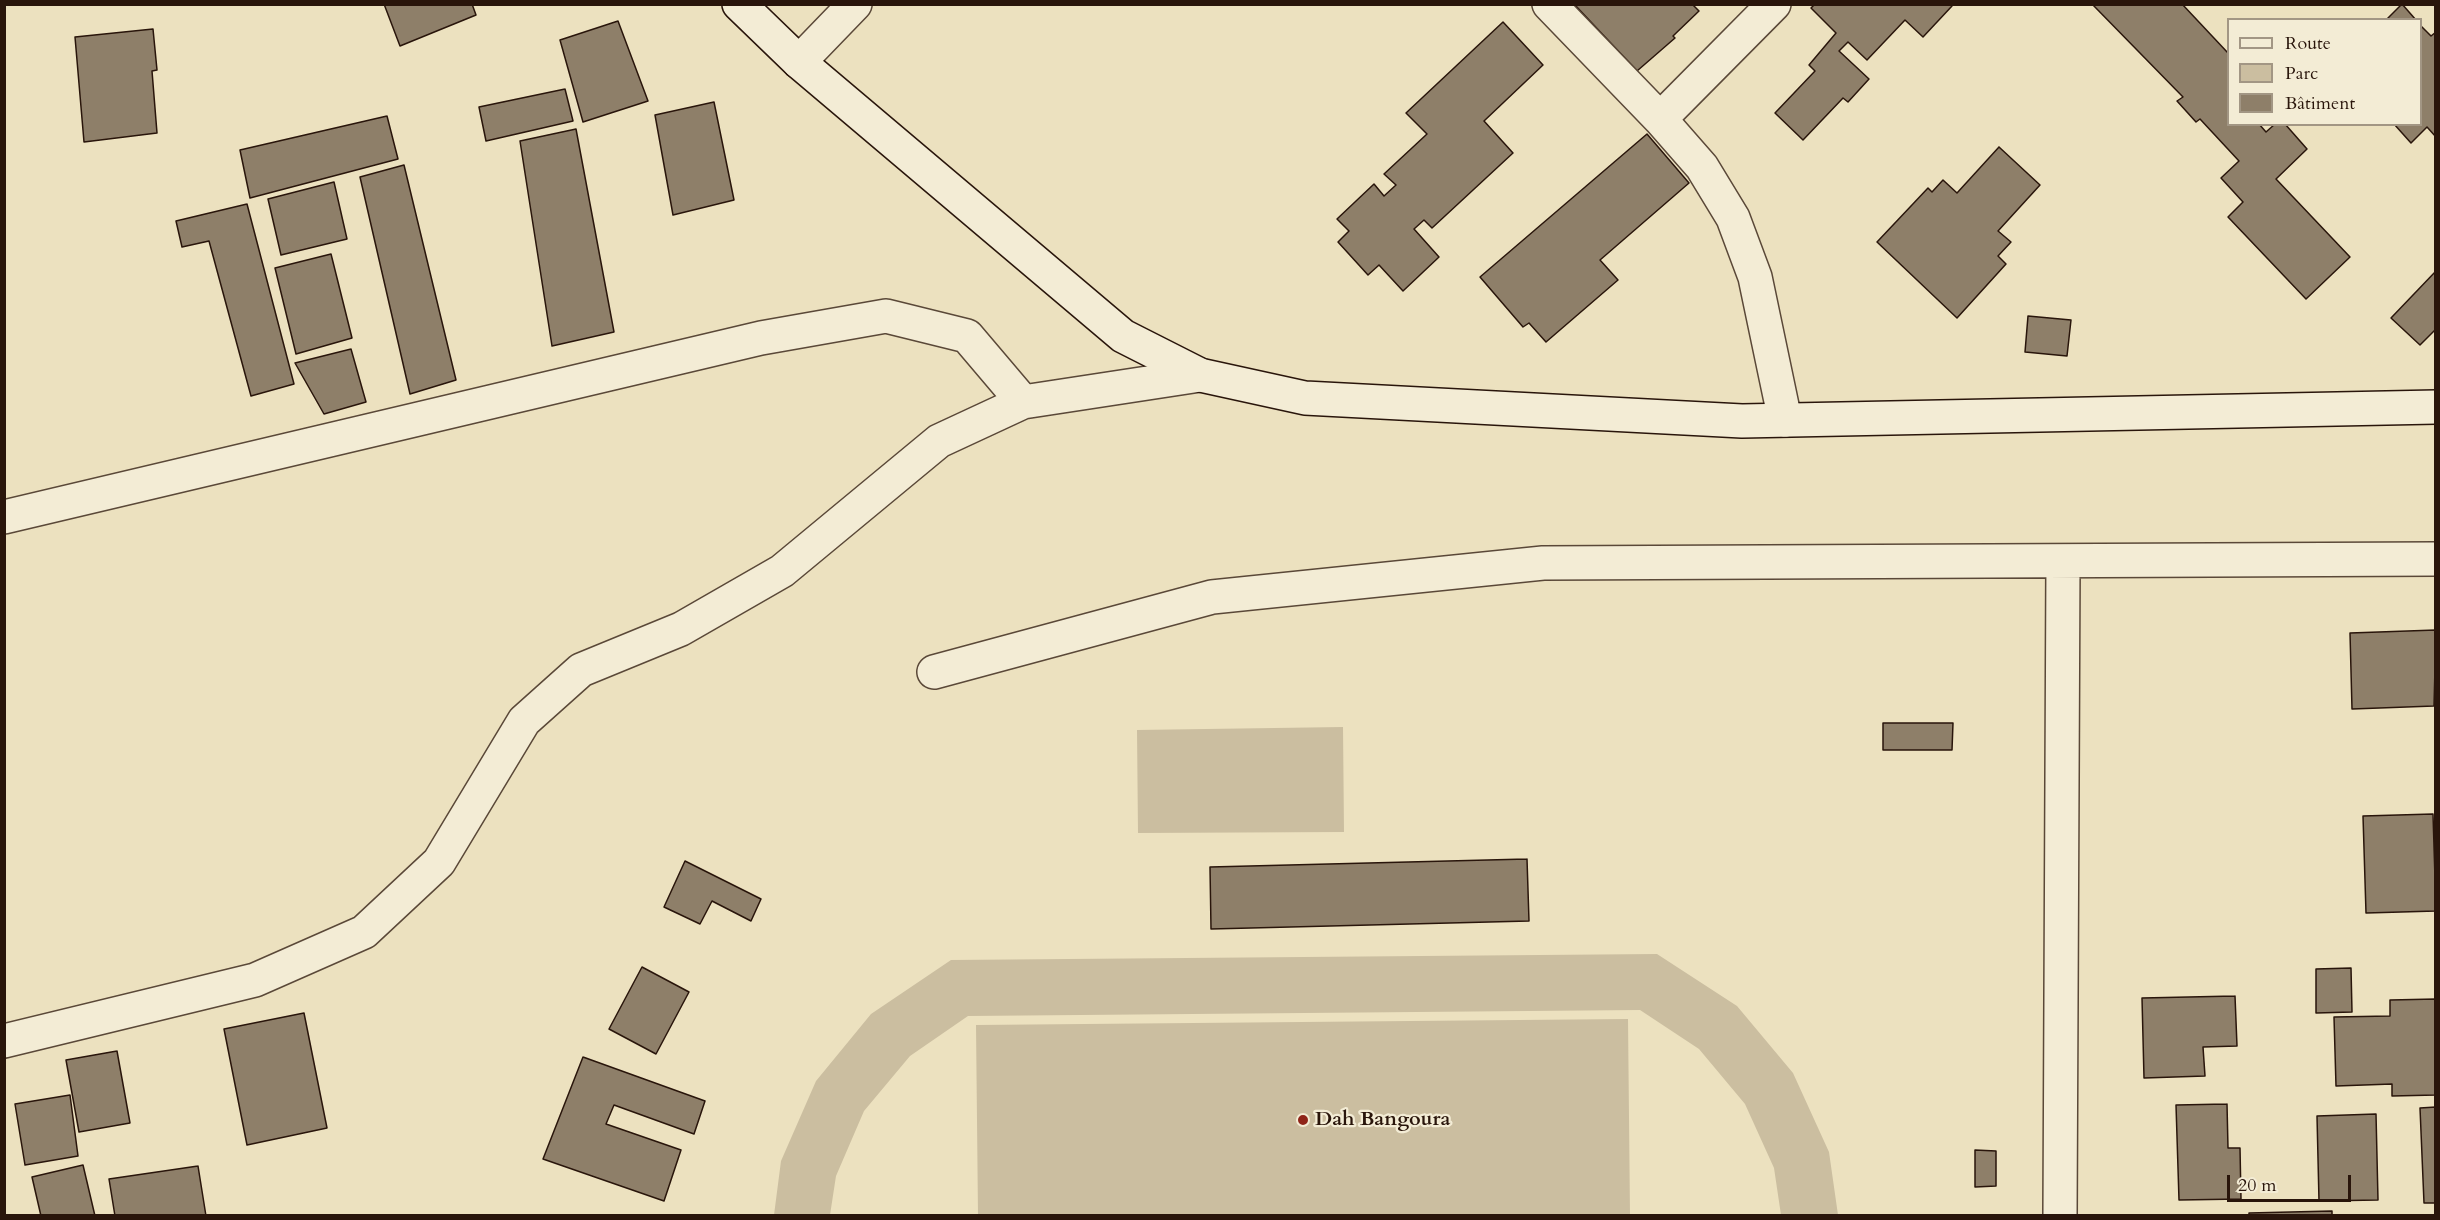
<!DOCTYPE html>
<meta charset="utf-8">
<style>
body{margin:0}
#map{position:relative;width:2440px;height:1220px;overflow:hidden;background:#ece1bf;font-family:Cardo,serif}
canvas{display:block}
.frame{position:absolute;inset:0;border:6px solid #29150b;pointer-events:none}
.legend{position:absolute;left:2227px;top:18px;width:195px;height:108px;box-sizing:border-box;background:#f3ecd5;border:2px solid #a29684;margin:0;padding:8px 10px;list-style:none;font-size:18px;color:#29150b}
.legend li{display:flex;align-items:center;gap:12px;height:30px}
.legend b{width:30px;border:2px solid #a29684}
.scale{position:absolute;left:2227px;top:1175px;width:124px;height:27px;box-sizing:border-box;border:3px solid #29150b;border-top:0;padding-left:8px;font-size:18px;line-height:21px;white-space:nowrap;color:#29150b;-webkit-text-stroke:4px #f3ecd5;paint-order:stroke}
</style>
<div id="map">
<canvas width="2440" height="1220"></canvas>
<div class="frame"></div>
<ul class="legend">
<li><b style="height:8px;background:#f3ecd5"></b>Route</li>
<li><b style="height:16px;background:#cbbea0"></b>Parc</li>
<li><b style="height:16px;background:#8e7f69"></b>Bâtiment</li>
</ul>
<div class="scale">20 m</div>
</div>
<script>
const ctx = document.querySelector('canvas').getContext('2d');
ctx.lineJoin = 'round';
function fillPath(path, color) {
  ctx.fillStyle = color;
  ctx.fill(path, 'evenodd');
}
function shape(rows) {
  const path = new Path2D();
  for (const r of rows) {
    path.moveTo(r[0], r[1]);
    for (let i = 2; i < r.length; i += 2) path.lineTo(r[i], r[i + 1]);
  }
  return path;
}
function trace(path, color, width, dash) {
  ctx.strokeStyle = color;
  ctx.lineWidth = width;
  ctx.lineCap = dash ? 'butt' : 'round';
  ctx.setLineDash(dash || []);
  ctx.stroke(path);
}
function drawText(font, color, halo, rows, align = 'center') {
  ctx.font = font + ' Cardo,serif';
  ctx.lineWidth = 4.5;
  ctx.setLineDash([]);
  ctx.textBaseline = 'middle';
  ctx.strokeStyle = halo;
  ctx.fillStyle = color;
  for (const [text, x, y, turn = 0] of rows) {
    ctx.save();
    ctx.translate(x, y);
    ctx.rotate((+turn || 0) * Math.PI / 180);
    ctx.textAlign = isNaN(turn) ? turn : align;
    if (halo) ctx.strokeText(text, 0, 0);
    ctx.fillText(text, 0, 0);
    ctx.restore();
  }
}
fillPath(shape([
 [1343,727,1344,832,1138,833,1137,730],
 [1657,954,1737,1006,1793,1073,1829,1152,1838,1215,1781,1215,1774,1168,1745,1104,1699,1049,1640,1010,968,1016,910,1056,864,1111,836,1176,830,1215,774,1215,781,1161,816,1081,871,1014,951,960],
 [1628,1019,1630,1215,978,1215,976,1025]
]), '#cbbea0');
const building = shape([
 [384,4,472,4,476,15,400,46,384,4],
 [1574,4,1692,4,1699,11,1673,36,1675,38,1637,71,1574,4],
 [1815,4,1950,4,1952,6,1923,37,1905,20,1867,60,1848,42,1839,51,1869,79,1848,102,1843,98,1803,140,1775,113,1815,71,1809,65,1836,33,1811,8,1815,4],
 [2092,4,2182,4,2228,53,2228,124,2259,124,2266,132,2275,124,2285,124,2307,149,2276,179,2350,257,2306,299,2228,217,2243,202,2221,178,2239,161,2200,119,2196,122,2177,101,2183,97,2092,4],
 [2402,4,2416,20,2386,20,2402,4],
 [618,21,648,101,583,122,560,40,618,21],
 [1503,22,1543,65,1484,121,1513,153,1432,228,1424,220,1414,229,1439,257,1403,291,1379,265,1368,275,1338,242,1349,231,1337,219,1374,184,1384,196,1396,185,1384,174,1427,134,1406,113,1503,22],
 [2420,25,2431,36,2436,32,2436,137,2427,127,2411,143,2394,124,2420,124,2420,25],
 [153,29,157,70,152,71,157,133,84,142,75,37,153,29],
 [565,89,573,121,486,141,479,107,565,89],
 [714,102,734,200,673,215,655,115,714,102],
 [387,116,398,159,250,198,240,150,387,116],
 [576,129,614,332,552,346,520,141,576,129],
 [1647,134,1689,183,1600,260,1618,280,1546,342,1529,323,1523,327,1480,277,1647,134],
 [1999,147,2040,185,1998,231,2011,242,1998,256,2006,264,1957,318,1877,242,1928,188,1932,192,1943,180,1957,193,1999,147],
 [404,165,456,380,410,394,360,177,404,165],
 [334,182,347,239,281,255,268,199,334,182],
 [247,204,294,384,251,396,209,241,182,247,176,221,247,204],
 [331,254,352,338,296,354,275,268,331,254],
 [2436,271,2436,329,2420,345,2391,318,2436,271],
 [2028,316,2071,320,2067,356,2025,352,2028,316],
 [351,349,366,402,324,414,295,363,351,349],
 [2436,630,2434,706,2352,709,2350,633,2436,630],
 [1883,723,1953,723,1952,750,1883,750,1883,723],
 [2433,814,2436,911,2366,913,2363,816,2433,814],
 [1527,859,1529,921,1211,929,1210,867,1527,859],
 [685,861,761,899,751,921,712,901,700,924,664,907,685,861],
 [642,967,689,992,656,1054,609,1029,642,967],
 [2351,968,2352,1012,2316,1013,2316,969,2351,968],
 [2235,996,2237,1046,2203,1047,2205,1076,2144,1078,2142,998,2235,996],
 [2436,999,2436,1095,2392,1096,2392,1084,2336,1086,2334,1017,2390,1016,2390,1000,2436,999],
 [304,1013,327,1128,247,1145,224,1029,304,1013],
 [117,1051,130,1123,79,1132,66,1060,117,1051],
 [583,1057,705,1101,694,1134,614,1105,606,1124,681,1150,664,1201,543,1159,583,1057],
 [70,1095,78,1156,25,1165,15,1104,70,1095],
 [2227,1104,2228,1148,2240,1148,2241,1199,2179,1200,2176,1105,2227,1104],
 [2436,1107,2436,1203,2424,1203,2420,1108,2436,1107],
 [2376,1114,2378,1200,2319,1201,2317,1116,2376,1114],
 [1975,1150,1996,1151,1996,1186,1975,1187,1975,1150],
 [83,1165,95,1216,41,1216,32,1177,83,1165],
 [198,1166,206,1216,115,1216,109,1179,198,1166],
 [2332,1211,2332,1216,2249,1216,2249,1213,2332,1211]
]);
fillPath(building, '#8e7f69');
trace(building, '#29150b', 1.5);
const minor = shape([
 [1549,4,1660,119],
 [1774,4,1660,119,1702,167,1733,218,1755,277,1785,420],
 [799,62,855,4],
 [4,517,761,338,886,316,967,336,1023,402],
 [934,672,1212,597,1543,563,2436,559],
 [4,1041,255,980,364,932,439,862,524,721,581,670,681,629,782,571,939,441,1023,402,1200,375],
 [2060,1216,2063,561]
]);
const secondary = shape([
 [739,4,799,62,1123,336,1200,375,1305,398,1742,421,2436,407]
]);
trace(minor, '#5a4838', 36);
trace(secondary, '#29150b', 36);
trace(minor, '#f3ecd5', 33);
trace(secondary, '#f3ecd5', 33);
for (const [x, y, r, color] of [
 [1303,1120,6,"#8f2418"]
]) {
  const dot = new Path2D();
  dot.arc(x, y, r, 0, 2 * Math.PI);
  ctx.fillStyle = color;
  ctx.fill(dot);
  trace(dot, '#f3ecd5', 2);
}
drawText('bold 20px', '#29150b', '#f3ecd5', [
 ["Dah Bangoura",1315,1120]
], 'left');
</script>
